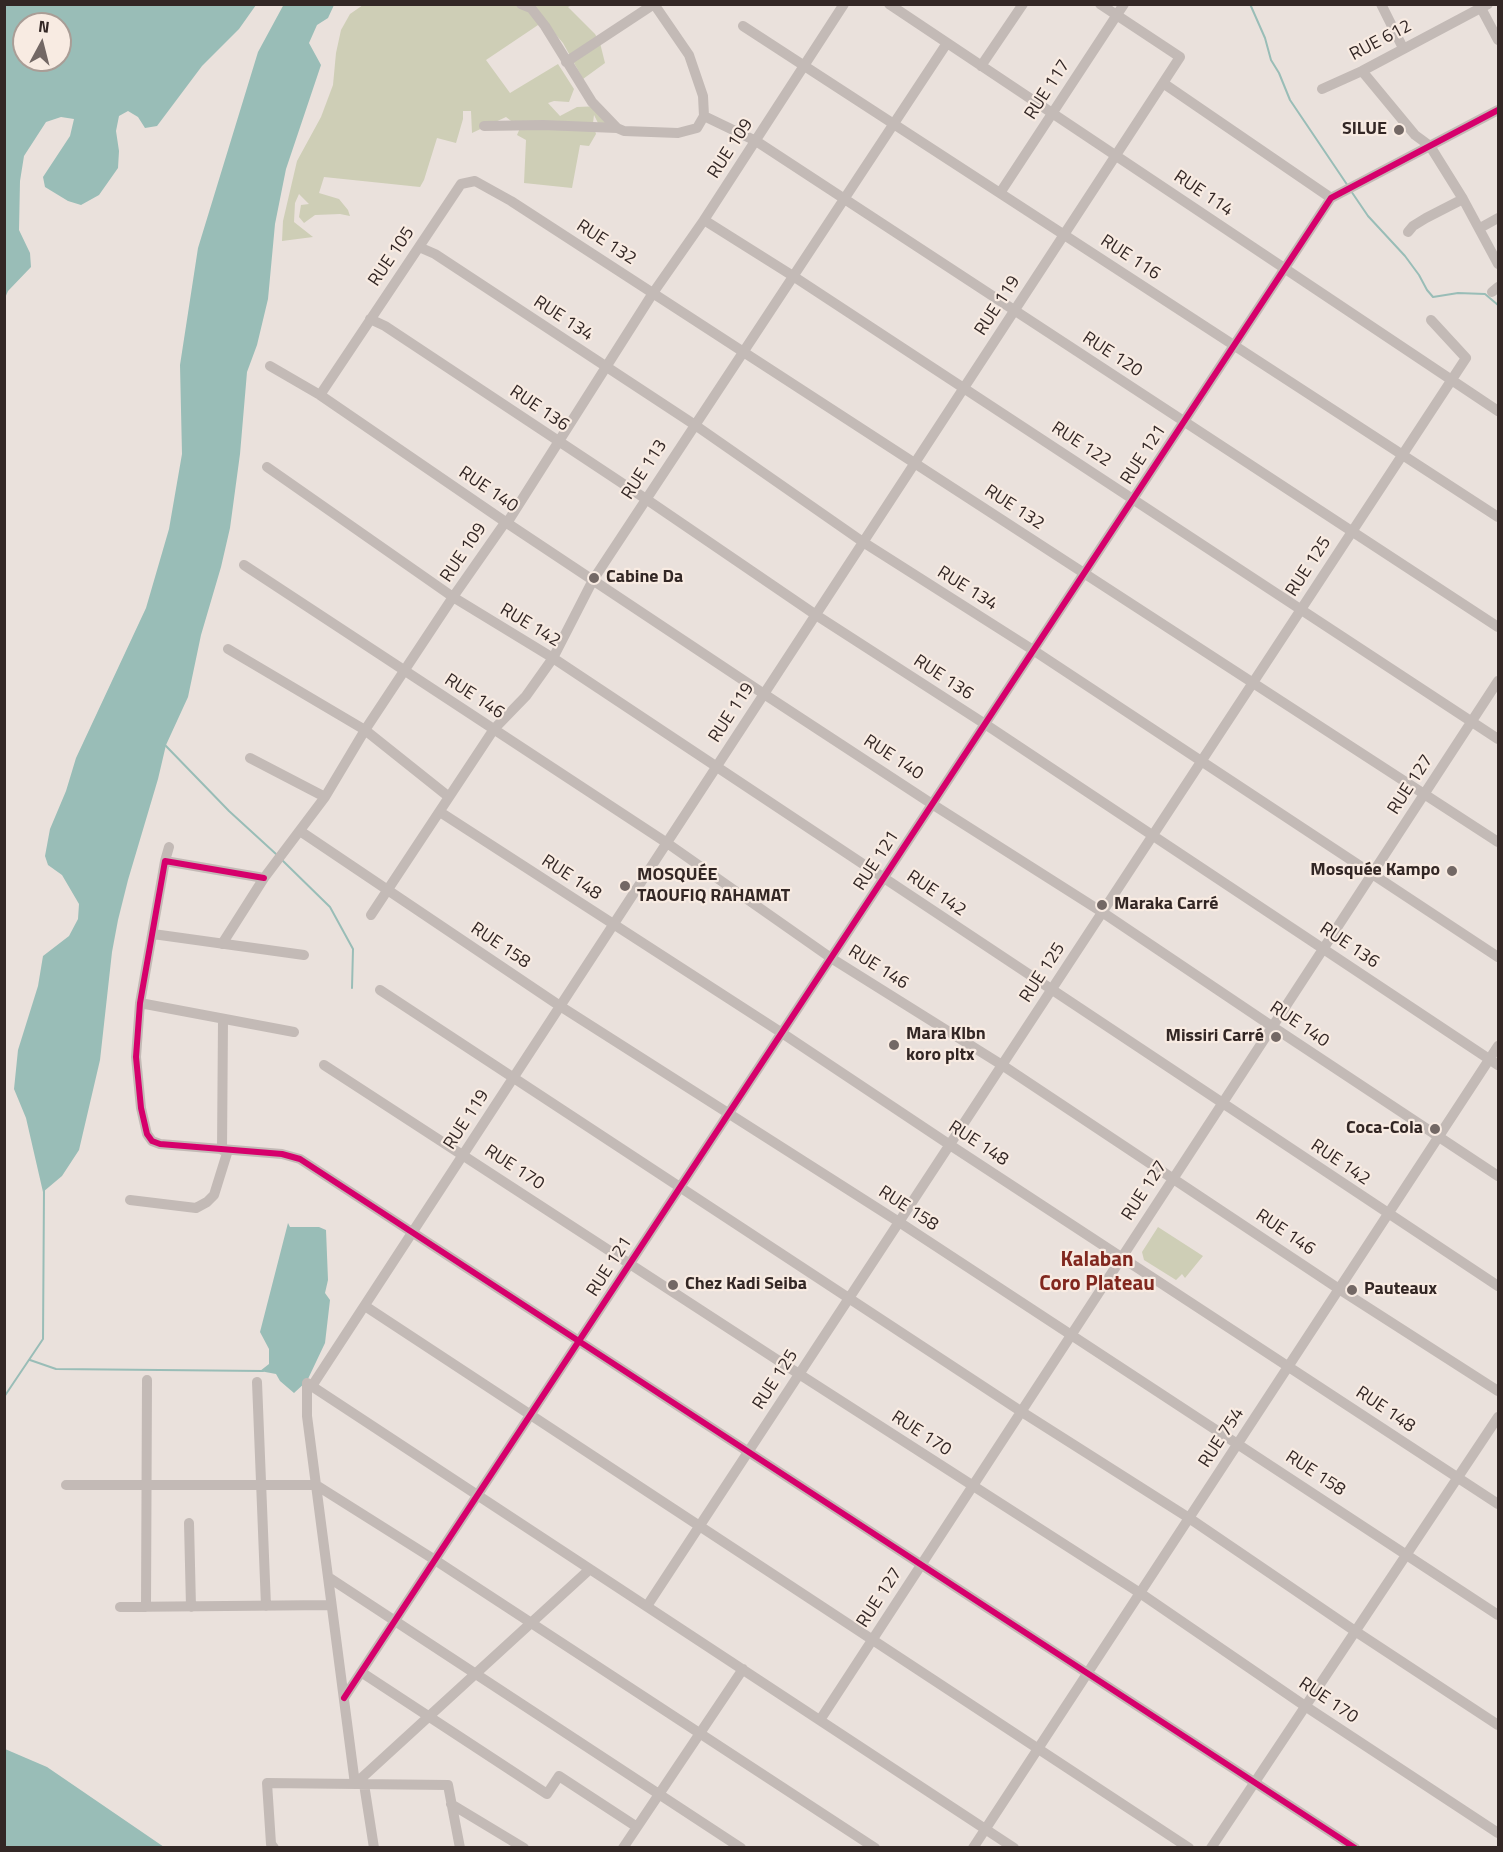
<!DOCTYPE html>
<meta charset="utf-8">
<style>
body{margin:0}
#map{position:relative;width:1503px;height:1852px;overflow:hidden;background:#eae1dc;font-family:"Titillium Web",sans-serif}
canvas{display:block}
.frame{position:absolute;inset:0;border:6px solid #332725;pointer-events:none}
.north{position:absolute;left:12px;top:12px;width:60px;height:60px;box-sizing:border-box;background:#f8ebe2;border:2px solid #a99d96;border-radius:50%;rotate:7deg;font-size:16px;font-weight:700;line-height:24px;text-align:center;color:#332725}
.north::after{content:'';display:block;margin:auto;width:21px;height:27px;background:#736865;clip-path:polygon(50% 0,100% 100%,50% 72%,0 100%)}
</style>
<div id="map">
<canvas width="1503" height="1852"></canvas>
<div class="frame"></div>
<div class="north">N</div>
</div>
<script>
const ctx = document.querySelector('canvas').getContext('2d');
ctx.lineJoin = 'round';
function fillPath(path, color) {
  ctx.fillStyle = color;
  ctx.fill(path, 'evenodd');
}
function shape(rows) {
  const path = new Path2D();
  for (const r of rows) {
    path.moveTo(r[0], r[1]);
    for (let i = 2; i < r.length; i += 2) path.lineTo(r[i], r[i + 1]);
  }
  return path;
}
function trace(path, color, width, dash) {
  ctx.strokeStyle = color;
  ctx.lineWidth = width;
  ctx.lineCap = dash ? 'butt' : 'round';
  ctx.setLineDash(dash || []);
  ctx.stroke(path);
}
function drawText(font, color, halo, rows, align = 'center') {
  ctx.font = font + ' "Titillium Web",sans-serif';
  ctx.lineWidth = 4.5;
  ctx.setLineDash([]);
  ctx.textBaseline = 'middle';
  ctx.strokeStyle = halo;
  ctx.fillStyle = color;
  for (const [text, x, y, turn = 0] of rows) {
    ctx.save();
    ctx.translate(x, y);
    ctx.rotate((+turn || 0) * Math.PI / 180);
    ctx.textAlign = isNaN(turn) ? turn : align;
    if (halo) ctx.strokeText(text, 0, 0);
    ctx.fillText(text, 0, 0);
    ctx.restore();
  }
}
fillPath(shape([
 [363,5,573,5,568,7,595,34,600,43,605,63,583,79,563,43,544,21,486,60,510,93,558,64,574,89,569,102,554,101,548,103,560,116,577,107,601,106,610,122,600,127,594,115,593,123,596,134,589,146,580,145,572,188,524,183,526,140,517,135,520,128,506,117,472,133,471,111,463,111,463,119,456,143,437,138,424,180,420,187,324,177,319,193,339,199,348,210,350,216,340,214,315,215,304,223,299,217,301,205,309,204,299,194,295,203,294,222,313,237,282,241,283,221,297,161,321,117,333,85,336,53,341,30,350,14],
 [1158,1227,1203,1256,1185,1278,1182,1274,1176,1280,1144,1260,1142,1252]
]), '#ceceb6');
fillPath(shape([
 [5,4,256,5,239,29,202,66,157,126,145,128,138,117,128,111,119,116,116,131,119,151,118,168,99,195,81,205,68,201,45,187,43,177,70,136,74,119,61,117,46,122,24,156,20,181,19,230,30,253,31,267,8,291,5,298],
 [24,24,60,24,60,60,24,60],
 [284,4,334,5,328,18,317,25,309,43,321,65,286,169,275,224,268,299,257,345,247,372,240,454,230,528,221,567,201,635,188,697,166,745,158,779,128,880,118,920,112,952,100,1060,79,1150,62,1176,43,1192,26,1118,14,1089,18,1050,38,986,43,956,69,936,78,919,79,904,62,875,48,865,45,856,50,829,66,791,76,758,146,608,169,529,182,454,180,365,198,248,258,52],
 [288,1223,290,1227,319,1227,326,1230,328,1280,325,1293,330,1300,325,1343,307,1381,294,1393,280,1381,276,1374,260,1371,269,1364,269,1349,260,1332],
 [5,1749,47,1767,164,1847,5,1847]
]), '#99bdb7');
trace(shape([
 [1250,4,1265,38,1271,60,1279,73,1290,100,1348,186],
 [1351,191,1368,216,1405,256,1419,275,1427,290,1433,297,1458,293,1485,294,1498,305],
 [165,745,229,811,276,854],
 [282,860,330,907,353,949,352,988],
 [30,1360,56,1369,263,1371],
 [4,1397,43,1339,44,1189]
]), '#99bdb7', 2);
trace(shape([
 [521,4,531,8,545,26,592,102,617,128,624,131,678,133,697,128,704,116,703,96,689,55,654,4],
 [889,4,1498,411],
 [1381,4,1403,48],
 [1481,8,1498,40],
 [743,26,1498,517],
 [566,62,654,4],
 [981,66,1023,4],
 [1362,71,1415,135,1430,146,1463,199,1498,264],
 [1163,83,1331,198],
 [1322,89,1362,71,1488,4],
 [704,116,756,141,1498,627],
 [484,126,543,125,617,128],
 [1000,193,1124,4],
 [704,220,793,276,1498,739],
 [1480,228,1498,218],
 [1408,232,1413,226,1426,218,1463,199],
 [419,247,435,254,695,425,863,542,1033,650,1498,957],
 [1492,292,1498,287],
 [370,319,385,326,646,499,816,615,985,724,1498,1065],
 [270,366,320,395,504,521,764,694,932,804,1102,912,1273,1027,1498,1176],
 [320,395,461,184,475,181,511,201,1498,842],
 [267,467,453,597,553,658,1498,1286],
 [244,565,667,843,831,958,1002,1065,1339,1289,1498,1391],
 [228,649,365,730,449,797],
 [250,758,325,797],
 [440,812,782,1033,950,1145,1498,1504],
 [300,831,560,1006,899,1222,1498,1615],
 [165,861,169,847],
 [264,878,165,861,140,1003,136,1057,141,1108,147,1134,152,1141,160,1144,282,1154,300,1159,1355,1848],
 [371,915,494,729,526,696,553,658,593,580,947,43],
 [153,934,304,955],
 [222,944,264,878,325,797,365,730,453,597,504,524,507,523,653,293,704,220,844,4],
 [380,990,1022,1412,1189,1518,1355,1631,1498,1725],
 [140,1003,294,1032],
 [324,1065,799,1374,1140,1593,1305,1706,1498,1833],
 [222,1150,223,1020],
 [130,1200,196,1208,207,1202,214,1195,228,1150],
 [365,1306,1189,1848],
 [257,1382,266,1606],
 [307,1383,1014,1848],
 [307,1383,307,1416,355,1784],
 [312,1386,1180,57,1100,4],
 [66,1485,316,1485,435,1560,875,1848],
 [189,1523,191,1607],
 [328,1577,741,1848],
 [647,1606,1466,358,1431,320],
 [120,1607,331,1605],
 [146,1607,147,1380],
 [361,1672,547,1794,559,1776,637,1827],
 [344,1698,1331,198,1498,110],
 [820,1720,1498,681],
 [355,1784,590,1569],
 [364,1784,374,1848],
 [451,1804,524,1848],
 [274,1848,271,1844,267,1783,448,1785,460,1848],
 [623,1848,743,1669],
 [973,1848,1498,1046],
 [1211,1848,1498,1417]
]), '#c3bab6', 10);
trace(shape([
 [264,878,165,861,140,1003,136,1057,141,1108,147,1134,152,1141,160,1144,282,1154,300,1159,1355,1848],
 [344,1698,1331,198,1498,110]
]), '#d6006c', 6);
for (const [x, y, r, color] of [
 [1399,130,6,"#736865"],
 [594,578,6,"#736865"],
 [1452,871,6,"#736865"],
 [625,886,6,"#736865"],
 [1102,905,6,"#736865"],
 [1276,1037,6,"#736865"],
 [894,1045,6,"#736865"],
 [1435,1129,6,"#736865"],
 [673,1285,6,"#736865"],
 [1352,1290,6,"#736865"]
]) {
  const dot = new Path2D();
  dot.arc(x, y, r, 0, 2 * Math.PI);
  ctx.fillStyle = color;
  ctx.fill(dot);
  trace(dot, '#f8ebe2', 2);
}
drawText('18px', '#332725', '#f8ebe2', [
 ["RUE 612",1381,41,-28],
 ["RUE 117",1048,90,-57],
 ["RUE 109",731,149,-57],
 ["RUE 114",1203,194,34],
 ["RUE 132",606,243,33],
 ["RUE 105",392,257,-56],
 ["RUE 116",1130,258,33],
 ["RUE 119",998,306,-57],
 ["RUE 134",563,319,33],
 ["RUE 120",1112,355,33],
 ["RUE 136",539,409,34],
 ["RUE 122",1081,445,33],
 ["RUE 121",1144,455,-57],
 ["RUE 113",645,470,-57],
 ["RUE 140",488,490,34],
 ["RUE 132",1014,508,33],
 ["RUE 109",464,553,-56],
 ["RUE 125",1309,567,-57],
 ["RUE 134",967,589,32],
 ["RUE 142",530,626,31],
 ["RUE 136",943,678,33],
 ["RUE 146",474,697,33],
 ["RUE 119",732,713,-57],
 ["RUE 140",893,758,33],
 ["RUE 127",1411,785,-57],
 ["RUE 121",877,861,-57],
 ["RUE 148",571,878,33],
 ["RUE 142",936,894,34],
 ["RUE 158",500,946,34],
 ["RUE 136",1349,946,34],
 ["RUE 146",878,968,32],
 ["RUE 125",1043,973,-57],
 ["RUE 140",1299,1025,34],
 ["RUE 119",467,1120,-57],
 ["RUE 148",978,1144,33],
 ["RUE 142",1340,1163,34],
 ["RUE 170",514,1168,33],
 ["RUE 127",1145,1191,-57],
 ["RUE 158",908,1209,33],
 ["RUE 146",1285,1233,34],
 ["RUE 121",610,1267,-57],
 ["RUE 125",776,1380,-57],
 ["RUE 148",1385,1410,34],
 ["RUE 170",921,1434,33],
 ["RUE 754",1222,1438,-57],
 ["RUE 158",1315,1474,33],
 ["RUE 127",880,1598,-57],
 ["RUE 170",1328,1701,34]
]);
drawText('bold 18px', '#332725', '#f8ebe2', [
 ["SILUE",1387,130,"right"],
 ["Cabine Da",606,578],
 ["Mosquée Kampo",1440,871,"right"],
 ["MOSQUÉE",637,876],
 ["TAOUFIQ RAHAMAT",637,897],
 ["Maraka Carré",1114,905],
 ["Mara Klbn",906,1035],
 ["koro pltx",906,1056],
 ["Missiri Carré",1264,1037,"right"],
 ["Coca-Cola",1423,1129,"right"],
 ["Chez Kadi Seiba",685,1285],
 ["Pauteaux",1364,1290]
], 'left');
drawText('bold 21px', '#81281f', '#f8ebe2', [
 ["Kalaban",1097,1261],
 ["Coro Plateau",1097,1285]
]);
</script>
